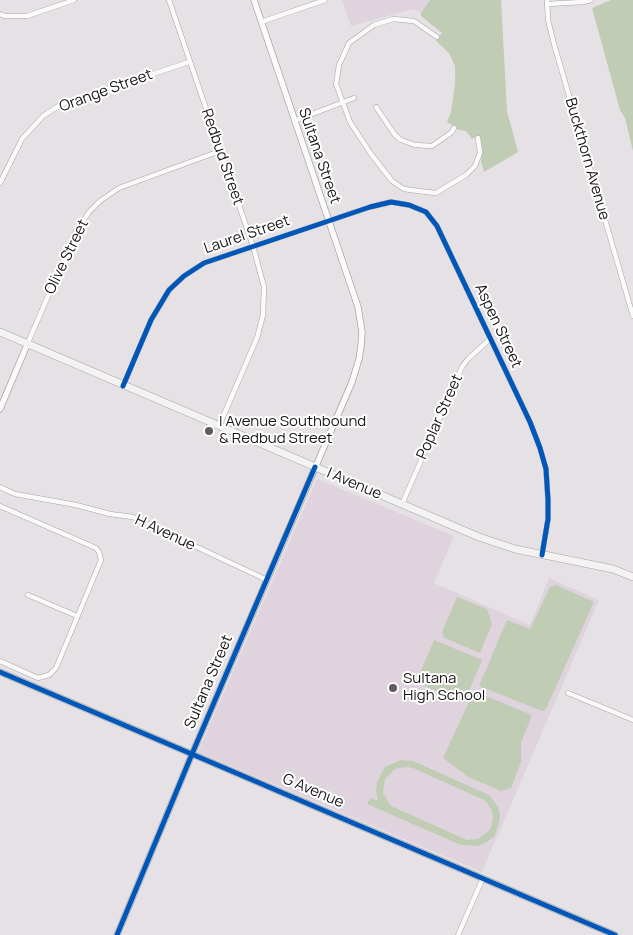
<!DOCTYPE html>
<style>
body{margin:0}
canvas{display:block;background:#e6e1e5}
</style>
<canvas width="633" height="935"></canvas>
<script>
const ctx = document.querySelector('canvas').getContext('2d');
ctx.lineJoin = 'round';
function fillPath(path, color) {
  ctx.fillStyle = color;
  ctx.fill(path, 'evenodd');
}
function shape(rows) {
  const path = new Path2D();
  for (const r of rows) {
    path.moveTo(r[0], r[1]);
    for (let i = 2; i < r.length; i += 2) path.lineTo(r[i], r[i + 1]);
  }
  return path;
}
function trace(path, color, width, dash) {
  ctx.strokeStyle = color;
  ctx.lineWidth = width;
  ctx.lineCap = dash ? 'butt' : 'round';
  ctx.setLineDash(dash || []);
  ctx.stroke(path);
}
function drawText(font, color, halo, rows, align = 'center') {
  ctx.font = font + ' Manrope,sans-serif';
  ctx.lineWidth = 4;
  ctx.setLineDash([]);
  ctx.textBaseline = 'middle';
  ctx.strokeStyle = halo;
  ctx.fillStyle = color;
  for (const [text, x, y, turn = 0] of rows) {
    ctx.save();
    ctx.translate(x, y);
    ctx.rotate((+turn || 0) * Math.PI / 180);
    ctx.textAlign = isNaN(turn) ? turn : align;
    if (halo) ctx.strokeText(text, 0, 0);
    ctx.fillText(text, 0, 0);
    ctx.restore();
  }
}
fillPath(shape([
 [342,0,430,0,421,13,413,9,351,26],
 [317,479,454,536,434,583,530,625,549,578,599,600,482,872,198,752]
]), '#dfd4dd');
fillPath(shape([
 [430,0,501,0,507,111,518,152,484,172,481,162,483,149,478,135,472,139,466,131,459,130,447,122,451,112,455,84,455,66,449,53,436,41,442,33,421,16,421,13],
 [611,0,633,0,633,151,625,118,620,110,592,8],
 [556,585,594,602,546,709,542,711,479,686,507,620,530,629,550,587],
 [457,597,487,609,492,624,480,653,444,638,442,632],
 [434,640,482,660,464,703,416,682],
 [474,691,532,715,521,743,521,762,511,788,501,791,468,777,443,758],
 [401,760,413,761,489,795,498,807,500,816,499,824,494,837,487,842,479,846,461,845,367,804,370,798,378,801,376,790,377,782,385,767],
 [406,767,413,768,486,801,492,811,493,818,490,830,478,839,467,840,391,806,383,793,385,779,395,769]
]), '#c1ccb5');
const minor = shape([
 [169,0,253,246,264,287,263,315,257,338,219,426],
 [547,0,548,20,554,44,633,316],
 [547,4,583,2,591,0],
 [0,14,5,16,27,16,74,0],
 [261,22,325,0],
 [437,37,414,21,393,19,374,25,349,43,339,65,336,84,350,122,371,154,392,181,404,189,418,191,436,193,466,175,475,166,480,153,478,138],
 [376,107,395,135,401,140,415,145,432,146,452,132,454,128],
 [294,121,354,98],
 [0,183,22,139,43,116,60,105,189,62],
 [27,345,75,233,89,212,100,201,119,188,220,151],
 [123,386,151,320,169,290,184,276,204,263,370,207,391,202,409,205,426,212,437,226,530,422,540,448,546,469,548,500,548,519,542,555],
 [0,487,15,494,76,505,110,514,133,517,267,580],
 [402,504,462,367,468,359,490,339],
 [0,506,96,548,99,552,101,560,56,668,49,675,38,678,0,661],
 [28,595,77,616],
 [568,693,633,720],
 [458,935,483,878]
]);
const tertiary = shape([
 [0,409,27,345],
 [0,672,615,935],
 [117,935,192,754,352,382,359,359,361,346,362,332,358,307,254,0]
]);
const secondary = shape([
 [0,332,479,537,515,549,613,569,633,577]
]);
trace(minor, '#a7a3a6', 5.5);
trace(tertiary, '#a7a3a6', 7);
trace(secondary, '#a7a3a6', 8);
trace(minor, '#fbfafb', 4.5);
trace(tertiary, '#fbfafb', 5.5);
trace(secondary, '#f3f4f1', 7);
trace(shape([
 [123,386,151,320,169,290,184,276,204,263,370,207,391,202,409,205,426,212,437,226,530,422,540,448,546,469,548,500,548,519,542,555],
 [0,672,615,935],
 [117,935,192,754,315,467]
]), '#0057b8', 5);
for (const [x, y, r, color] of [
 [209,431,5,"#5f5c5f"],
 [393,688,5,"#5f5c5f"]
]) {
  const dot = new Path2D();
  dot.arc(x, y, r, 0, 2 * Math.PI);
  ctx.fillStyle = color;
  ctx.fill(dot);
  trace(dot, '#fff', 2);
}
drawText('15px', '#171417', '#fff', [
 ["Orange Street",106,91,-20],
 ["Sultana Street",319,156,71],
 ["Redbud Street",222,157,71],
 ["Buckthorn Avenue",587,159,74],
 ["Laurel Street",247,235,-19],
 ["Olive Street",67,257,-64],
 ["Aspen Street",498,326,65],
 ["Poplar Street",440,417,-66],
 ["I Avenue",354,484,23],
 ["H Avenue",165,533,25],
 ["Sultana Street",209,682,-67],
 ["G Avenue",313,791,23]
]);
drawText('15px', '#171417', '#fff', [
 ["I Avenue Southbound",219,422],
 ["& Redbud Street",219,439],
 ["Sultana",403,679],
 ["High School",403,696]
], 'left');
</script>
